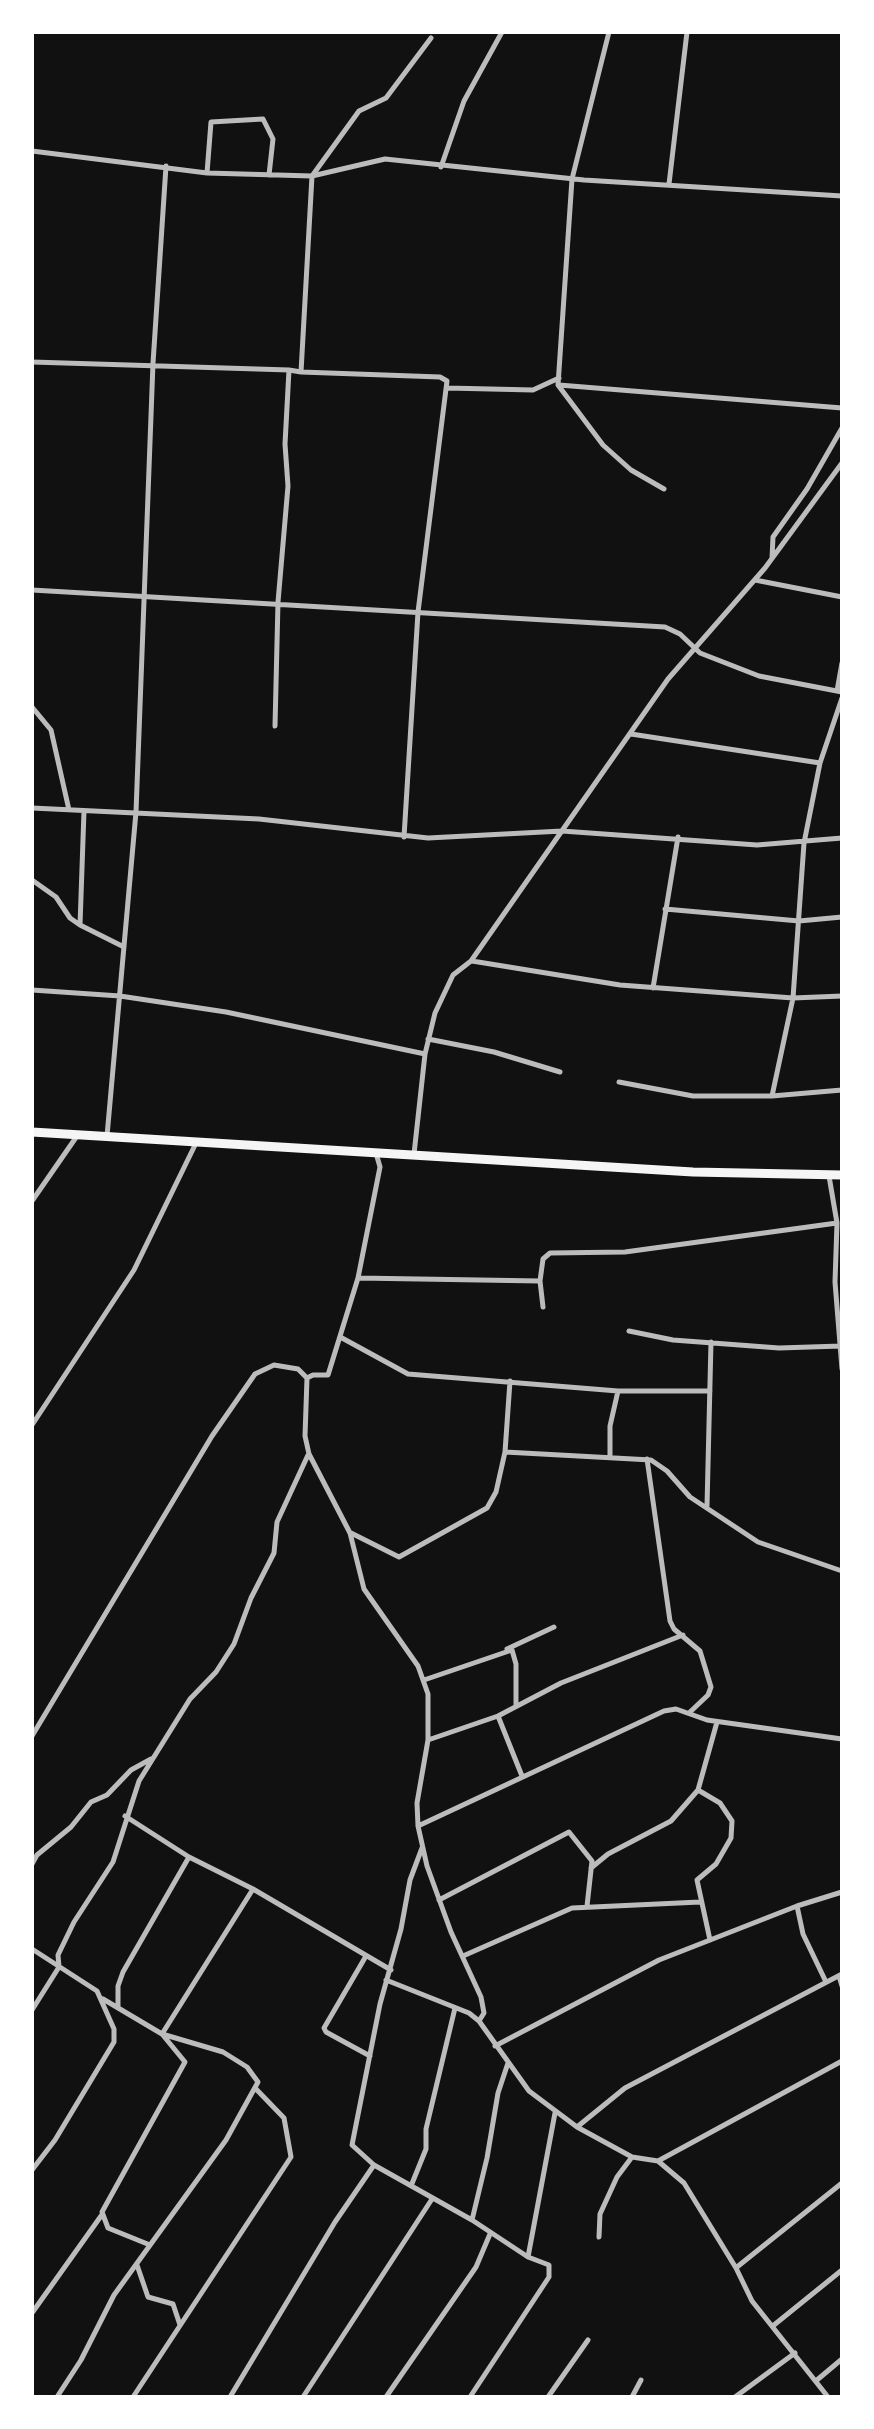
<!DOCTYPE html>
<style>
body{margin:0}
#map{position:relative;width:874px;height:2429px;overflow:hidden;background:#111;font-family:"Archivo Narrow",sans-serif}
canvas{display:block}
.frame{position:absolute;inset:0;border:34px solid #fff;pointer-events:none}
</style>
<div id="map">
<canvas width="874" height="2429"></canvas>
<div class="frame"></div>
</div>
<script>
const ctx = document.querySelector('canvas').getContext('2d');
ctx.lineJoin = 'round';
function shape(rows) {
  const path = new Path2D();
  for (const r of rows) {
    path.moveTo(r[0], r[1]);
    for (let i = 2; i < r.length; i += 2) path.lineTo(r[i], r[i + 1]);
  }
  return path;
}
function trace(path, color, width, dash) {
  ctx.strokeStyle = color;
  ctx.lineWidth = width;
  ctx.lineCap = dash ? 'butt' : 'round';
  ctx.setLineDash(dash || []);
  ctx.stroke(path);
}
trace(shape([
 [609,32,572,179,558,385,603,445,631,470,664,489],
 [32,151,207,173,312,176,385,159,584,180,842,196],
 [441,167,464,101,502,32],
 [207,173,211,122,263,119,273,139,269,175],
 [669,184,687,32],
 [32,362,289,370],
 [301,372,440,377,447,381,418,612,404,837],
 [559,385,842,408],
 [447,388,533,390,559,378],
 [772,558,773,537,807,489,842,428],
 [755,580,842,597],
 [32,590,665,627,680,634,700,653,759,676,842,692],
 [837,691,842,663],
 [32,707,51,730,69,810],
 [275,726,278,602,288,486,285,444,289,370,301,372,312,176,359,111,386,98,431,38],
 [631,734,820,763],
 [32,808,259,819,428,838,562,831,757,845,842,838],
 [84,811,80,925,124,947],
 [32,880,56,897,70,918,80,925],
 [665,909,799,921,842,917],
 [472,961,620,985,793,998,842,996],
 [653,988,678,837],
 [32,990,120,996,226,1012,425,1054],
 [428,1039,494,1052,560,1072],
 [619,1082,693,1096,772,1096,842,1090],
 [772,1096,793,998,804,843,820,763,842,698],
 [107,1136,136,812,153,363,166,166],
 [414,1154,425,1054,435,1013,453,975,471,961,668,679,765,568,842,463],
 [829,1176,837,1223,835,1282,842,1369],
 [32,1201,77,1136],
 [358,1278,540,1281],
 [543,1307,540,1281,543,1259,550,1253,625,1252,837,1223],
 [629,1331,673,1340,779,1348,841,1346],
 [342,1338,408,1374,618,1391],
 [307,1378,305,1436,309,1454,350,1533,364,1589,418,1666,428,1694,428,1740,417,1803,418,1826,427,1866,451,1932,481,1997,484,2013,479,2021],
 [32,1425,134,1270,196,1143],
 [505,1452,651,1460,667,1471,690,1497,758,1542,842,1571],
 [610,1455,610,1426,618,1391,710,1391],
 [647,1459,670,1621,674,1629,700,1651,711,1687,708,1695,689,1713],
 [707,1506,711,1342],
 [351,1533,399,1557,487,1508,496,1492,505,1452,510,1381],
 [507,1649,554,1627],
 [424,1680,512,1650,516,1664,516,1706],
 [498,1716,522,1776],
 [32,1736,212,1436,255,1374,274,1365,298,1369,307,1378,313,1375,328,1375,358,1278,380,1167,376,1153],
 [428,1740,498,1716,561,1683,683,1635],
 [125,1816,189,1857,253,1889,391,1970],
 [418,1826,664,1711,676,1709,707,1720,842,1739],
 [422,1848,410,1880,401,1929,380,2004,352,2145,374,2165,472,2220,528,2257,549,2265,549,2277,470,2397],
 [32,1864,37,1855,71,1827,91,1802,107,1795,131,1770,151,1759],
 [591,1868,608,1854,671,1821,698,1790],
 [439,1900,569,1832,592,1861,587,1906],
 [797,1906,803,1934,826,1982],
 [710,1940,697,1880,716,1864,731,1838,732,1821,720,1803,698,1790,717,1722],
 [32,1949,97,1991,114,2029,114,2042,55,2140,32,2170],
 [366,1956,324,2028,326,2032,370,2056],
 [463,1956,572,1908,700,1902],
 [839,1976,842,1986],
 [386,1980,469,2013,479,2021,529,2091,577,2127,632,2157,617,2177,600,2214,599,2237],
 [118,2006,118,1986,123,1972,189,1857],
 [32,2010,59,1967,58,1955,74,1922,113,1862,139,1781,190,1699,216,1672,234,1644,251,1598,274,1553,277,1522,308,1455],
 [495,2046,659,1960,797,1906,842,1892],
 [577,2127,625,2088,842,1974],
 [632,2157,658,2161,684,2183,736,2268,752,2301,828,2397],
 [658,2161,842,2061],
 [411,2186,426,2149,426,2129,455,2008],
 [472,2220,487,2158,498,2093,508,2063],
 [150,2245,108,2228,102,2212,185,2062,162,2034,253,1889],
 [528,2257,555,2113],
 [137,2265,148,2297,173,2304,180,2325],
 [737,2267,842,2183],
 [32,2313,101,2216],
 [774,2325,842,2270],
 [817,2380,842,2359],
 [57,2397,81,2360,114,2295,226,2140,258,2082,247,2067,223,2052,162,2034,103,1999],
 [133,2397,291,2157,284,2118,256,2089],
 [230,2397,335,2222,374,2165],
 [303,2397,432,2199],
 [386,2397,476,2267,490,2234],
 [548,2397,588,2340],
 [632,2397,641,2380],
 [735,2397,795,2353]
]), '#bcbcbc', 5);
trace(shape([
 [32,1132,693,1172,842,1175]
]), '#f5f5f5', 9);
</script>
